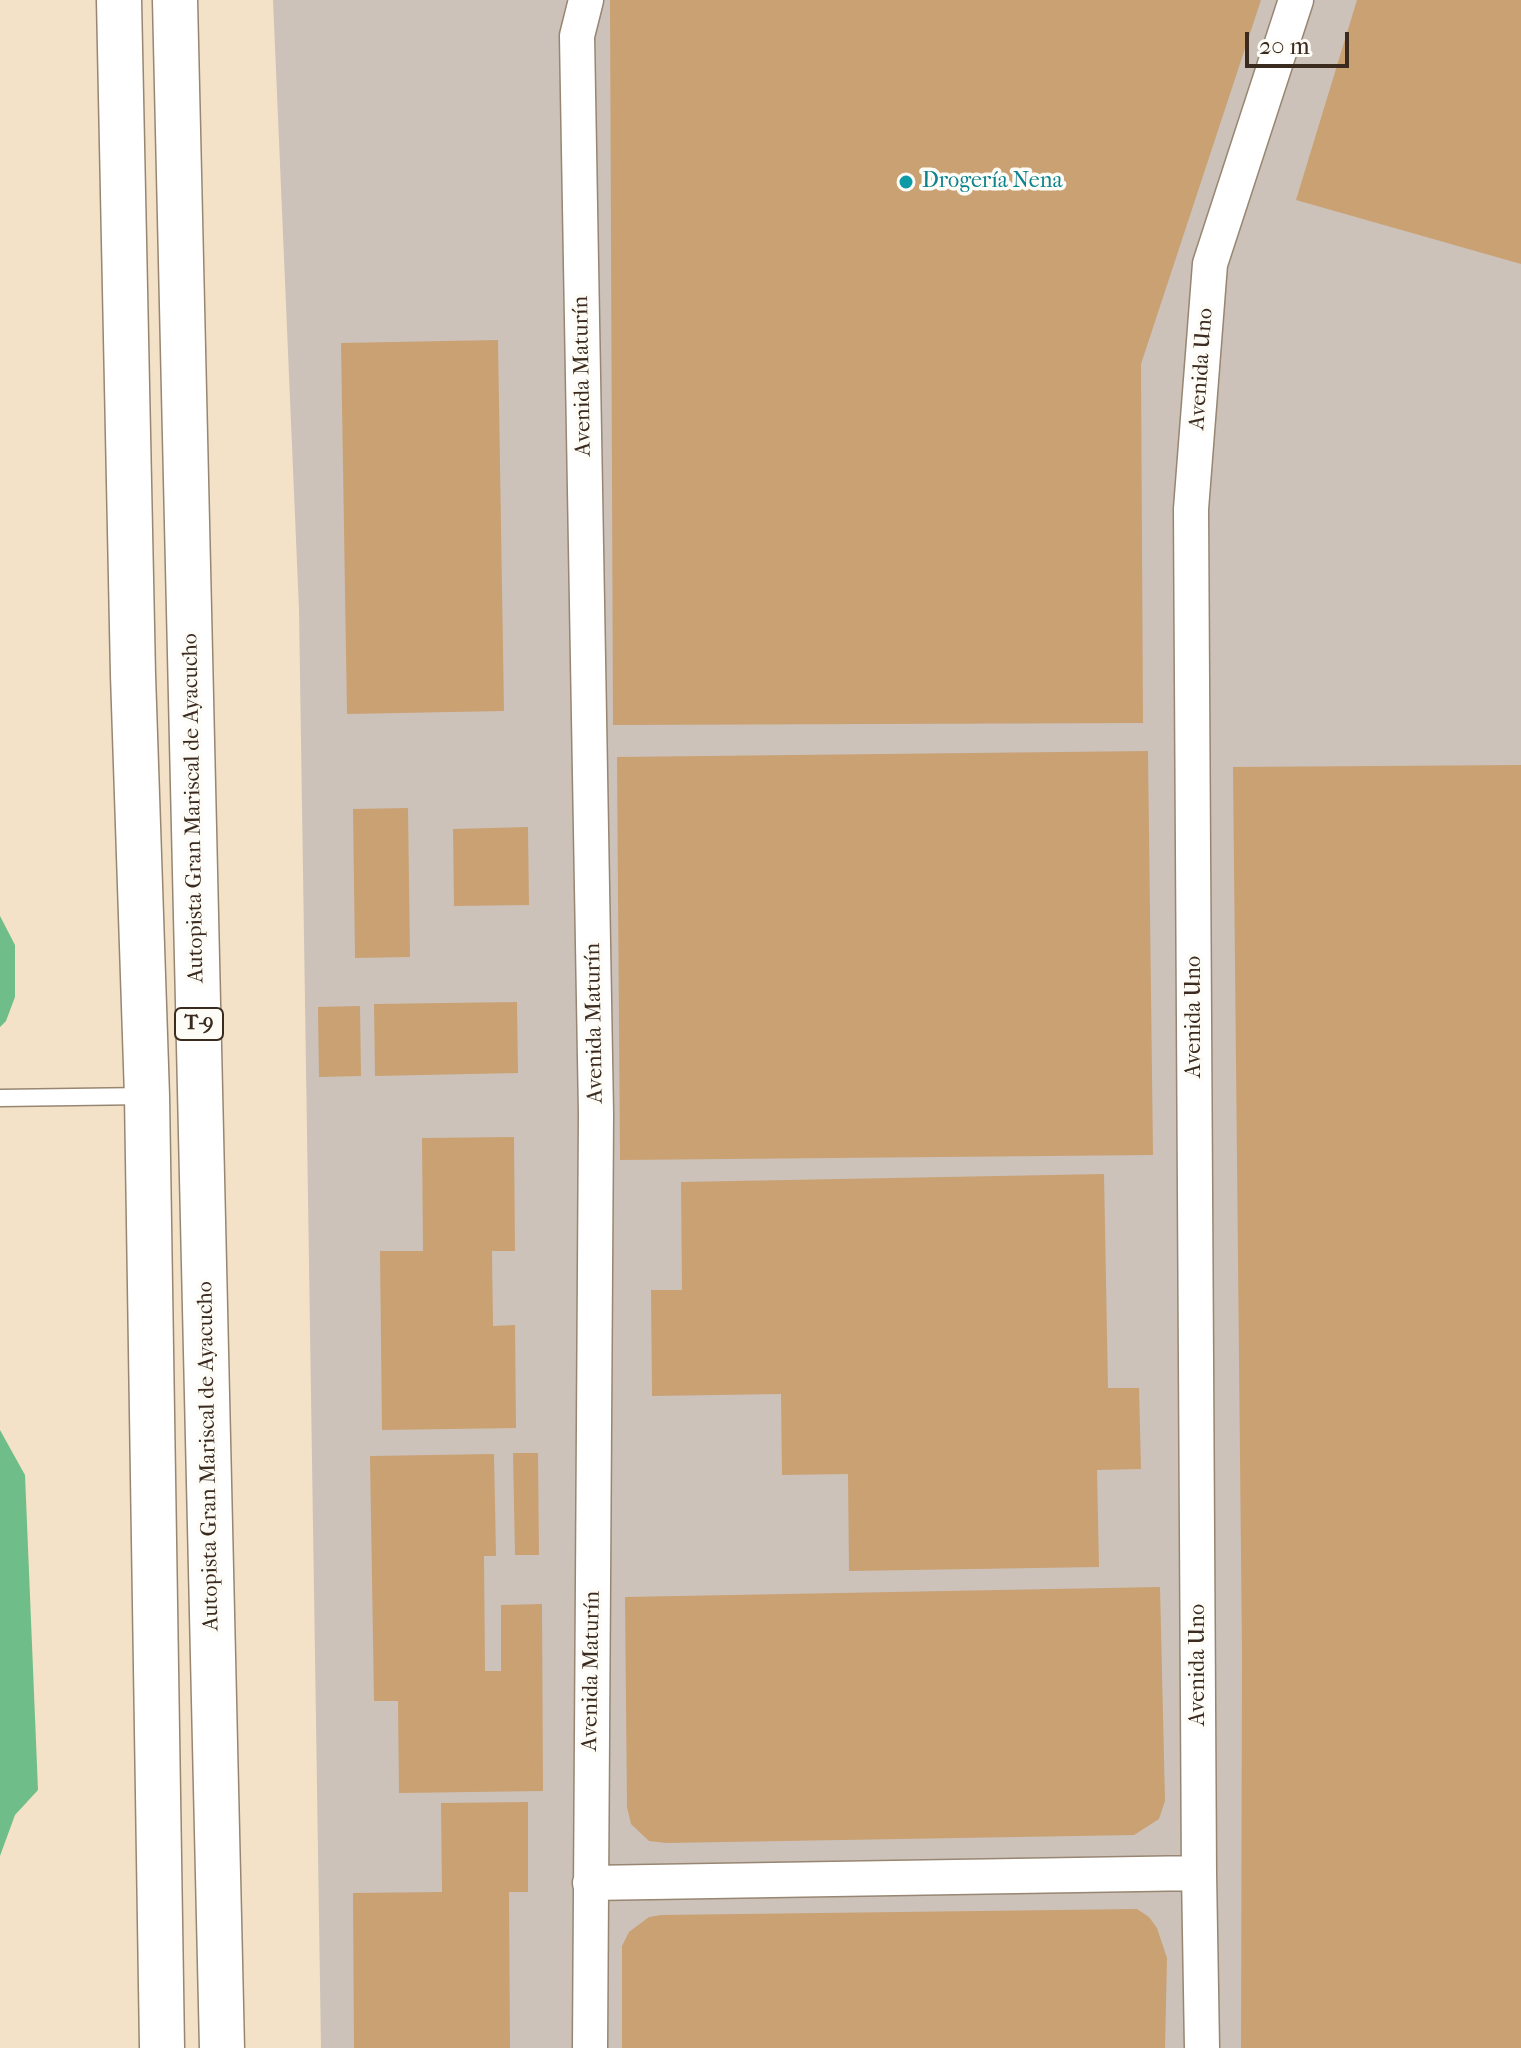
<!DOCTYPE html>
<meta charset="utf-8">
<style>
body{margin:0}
#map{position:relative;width:1521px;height:2048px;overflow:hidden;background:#f3e2c7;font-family:"IM FELL French Canon",serif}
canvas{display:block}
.scale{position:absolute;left:1245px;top:32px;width:104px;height:36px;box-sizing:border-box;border:4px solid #3b2a1e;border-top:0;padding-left:10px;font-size:24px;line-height:28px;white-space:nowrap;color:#3b2a1e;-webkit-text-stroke:6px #fdfcf7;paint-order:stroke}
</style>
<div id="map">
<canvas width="1521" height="2048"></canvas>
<div class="scale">20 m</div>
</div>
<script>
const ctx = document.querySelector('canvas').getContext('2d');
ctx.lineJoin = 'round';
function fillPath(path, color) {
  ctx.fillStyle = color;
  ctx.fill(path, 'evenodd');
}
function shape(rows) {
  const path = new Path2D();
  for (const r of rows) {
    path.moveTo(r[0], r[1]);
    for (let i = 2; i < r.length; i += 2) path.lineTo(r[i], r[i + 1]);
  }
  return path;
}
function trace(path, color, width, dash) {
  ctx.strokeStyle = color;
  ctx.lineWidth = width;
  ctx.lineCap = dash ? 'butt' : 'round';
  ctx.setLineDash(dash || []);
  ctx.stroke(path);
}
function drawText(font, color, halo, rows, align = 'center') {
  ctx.font = font + ' "IM FELL French Canon",serif';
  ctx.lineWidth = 7;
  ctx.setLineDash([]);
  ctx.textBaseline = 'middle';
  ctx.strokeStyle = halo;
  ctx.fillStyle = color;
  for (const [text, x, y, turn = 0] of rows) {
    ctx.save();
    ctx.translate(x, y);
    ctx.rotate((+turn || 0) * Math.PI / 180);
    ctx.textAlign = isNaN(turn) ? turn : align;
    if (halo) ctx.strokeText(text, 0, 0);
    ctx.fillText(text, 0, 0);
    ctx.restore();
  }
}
fillPath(shape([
 [273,0,1521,0,1521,2048,321,2048,299,610]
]), '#ccc2b9');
fillPath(shape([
 [0,916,15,945,15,997,6,1021,0,1027],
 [0,1430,25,1475,38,1790,15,1815,0,1856]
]), '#6fbe8a');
fillPath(shape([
 [610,0,1261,0,1141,364,1143,723,613,725],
 [1357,0,1521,0,1521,264,1296,200],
 [498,340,504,711,347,714,341,343],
 [1148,751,1153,1155,620,1160,617,757],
 [1521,765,1521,2048,1241,2048,1242,1653,1233,767],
 [408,808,410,957,355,958,353,809],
 [528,827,529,905,454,906,453,829],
 [517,1002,518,1073,375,1076,374,1004],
 [360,1006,361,1076,319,1077,318,1007],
 [514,1137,515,1251,492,1251,493,1326,515,1325,516,1428,382,1430,380,1251,423,1251,422,1138],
 [1104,1174,1108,1388,1139,1388,1141,1469,1097,1470,1099,1567,849,1571,848,1474,782,1475,781,1394,652,1396,651,1290,682,1290,681,1182],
 [513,1453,538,1453,539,1555,515,1555],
 [494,1454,496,1556,484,1556,485,1671,501,1671,501,1605,542,1604,543,1791,399,1793,398,1701,374,1701,370,1456],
 [1160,1587,1165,1801,1159,1819,1134,1835,666,1843,649,1841,631,1824,627,1807,625,1597],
 [528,1802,528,1892,509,1892,510,2048,354,2048,353,1893,442,1892,441,1803],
 [1137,1909,1149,1917,1157,1928,1167,1958,1165,2048,622,2048,622,1946,629,1932,649,1917,661,1915]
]), '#caa173');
const lane = shape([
 [0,1098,146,1096]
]);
const street = shape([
 [586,0,577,36,596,1114,590,2048],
 [590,1883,1199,1873],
 [1202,2048,1199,1873,1191,509,1210,264,1296,0]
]);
const highway = shape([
 [119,0,133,675,147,1096,162,2048],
 [175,0,222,2048]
]);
trace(lane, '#978672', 19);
trace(street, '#978672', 37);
trace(highway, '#978672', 47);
trace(lane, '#fff', 16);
trace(street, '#fff', 34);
trace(highway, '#fff', 44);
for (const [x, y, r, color] of [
 [906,182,8,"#0f9aa8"]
]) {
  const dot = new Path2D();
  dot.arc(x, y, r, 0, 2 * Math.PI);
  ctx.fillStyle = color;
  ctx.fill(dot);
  trace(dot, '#fdfcf7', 3);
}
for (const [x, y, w] of [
 [199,1024,48]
]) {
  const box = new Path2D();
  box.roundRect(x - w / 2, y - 16, w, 32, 6);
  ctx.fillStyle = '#fdfcf7';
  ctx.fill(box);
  trace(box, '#3b2a1e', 2);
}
drawText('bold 20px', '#3b2a1e', null, [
 ["T-9",199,1024]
]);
drawText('22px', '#0d838f', '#fdfcf7', [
 ["Drogería Nena",922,182]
], 'left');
drawText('22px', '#3b2a1e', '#fdfcf7', [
 ["Avenida Uno",1202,369,-86],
 ["Avenida Maturín",583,376,-91],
 ["Autopista Gran Mariscal de Ayacucho",194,808,-91],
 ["Avenida Uno",1195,1017,-90],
 ["Avenida Maturín",595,1023,-91],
 ["Autopista Gran Mariscal de Ayacucho",209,1456,-91],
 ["Avenida Uno",1199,1665,-90],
 ["Avenida Maturín",592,1671,-89]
]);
</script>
